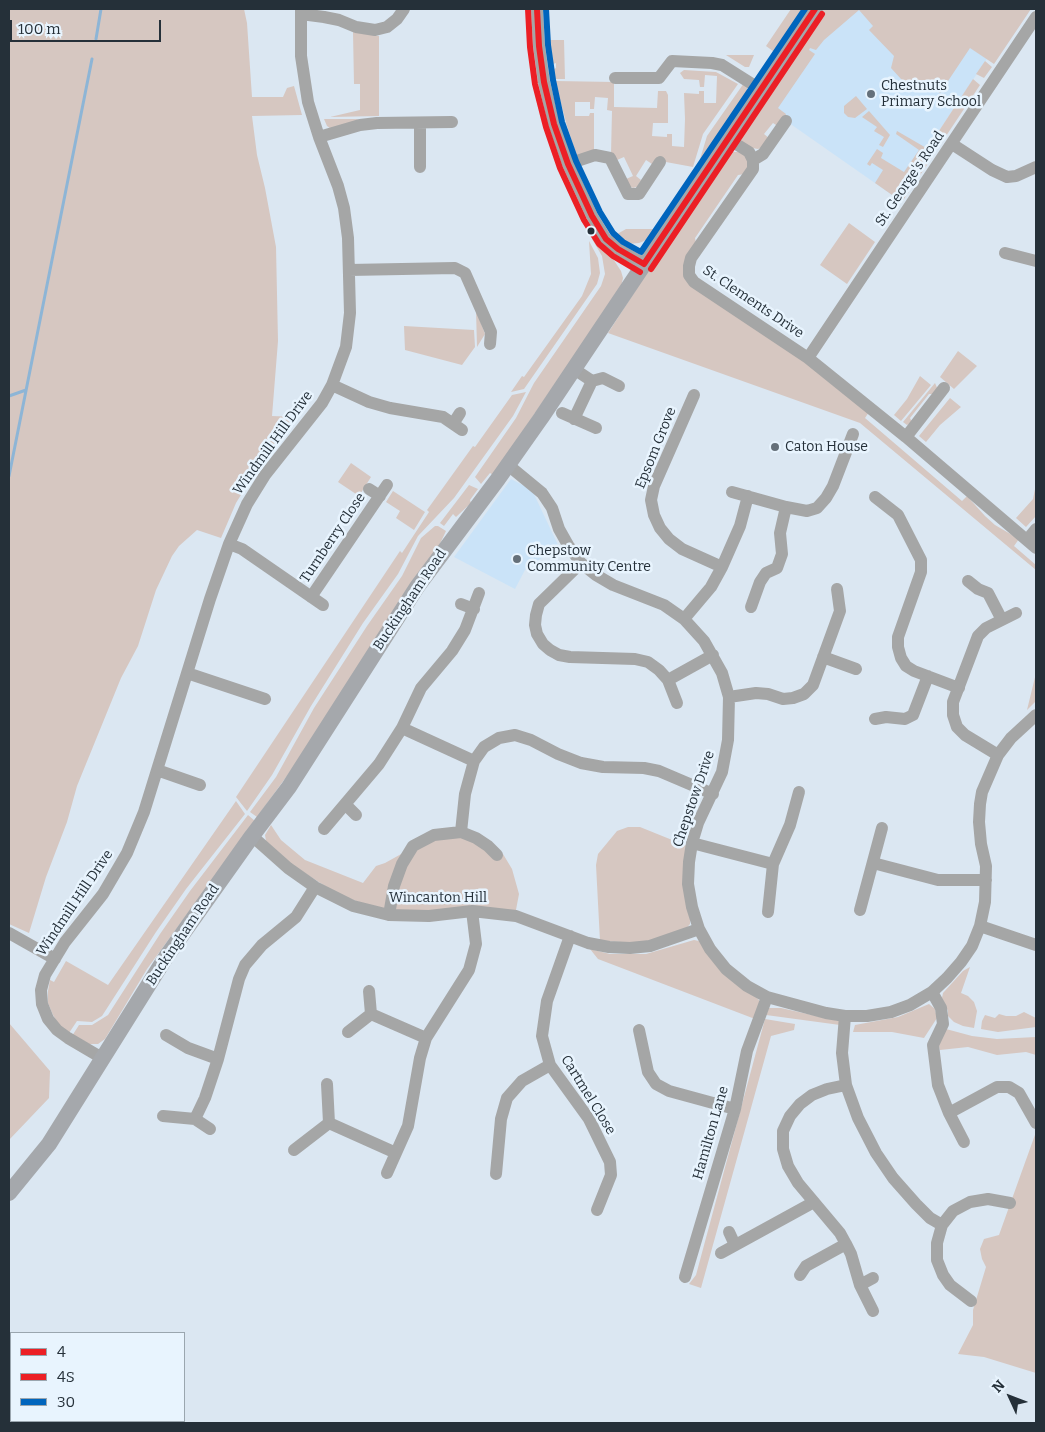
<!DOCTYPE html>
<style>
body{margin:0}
#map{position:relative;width:1045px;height:1432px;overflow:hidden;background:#dbe7f2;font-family:Bitter,serif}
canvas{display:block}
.frame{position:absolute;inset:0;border:10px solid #253039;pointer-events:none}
.legend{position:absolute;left:10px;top:1332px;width:175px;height:90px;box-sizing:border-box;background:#e8f4fe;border:1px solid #9aa6af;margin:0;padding:6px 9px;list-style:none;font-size:15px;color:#253039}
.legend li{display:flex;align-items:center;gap:10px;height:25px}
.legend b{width:25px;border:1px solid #9aa6af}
.north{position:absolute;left:985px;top:1372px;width:50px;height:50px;-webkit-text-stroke:4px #e8f4fe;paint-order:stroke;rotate:313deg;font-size:14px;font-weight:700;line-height:20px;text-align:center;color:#253039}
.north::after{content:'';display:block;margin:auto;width:18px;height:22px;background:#253039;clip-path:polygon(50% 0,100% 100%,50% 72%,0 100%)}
.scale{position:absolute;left:10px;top:20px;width:151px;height:22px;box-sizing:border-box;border:2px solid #253039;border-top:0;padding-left:6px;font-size:15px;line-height:18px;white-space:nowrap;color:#253039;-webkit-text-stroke:4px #e8f4fe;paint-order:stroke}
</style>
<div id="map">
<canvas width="1045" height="1432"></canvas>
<div class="frame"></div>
<ul class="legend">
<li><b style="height:6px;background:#ec1f25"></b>4</li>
<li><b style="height:6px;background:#ec1f25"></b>4S</li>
<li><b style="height:6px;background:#0065bd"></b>30</li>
</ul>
<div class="north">N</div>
<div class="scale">100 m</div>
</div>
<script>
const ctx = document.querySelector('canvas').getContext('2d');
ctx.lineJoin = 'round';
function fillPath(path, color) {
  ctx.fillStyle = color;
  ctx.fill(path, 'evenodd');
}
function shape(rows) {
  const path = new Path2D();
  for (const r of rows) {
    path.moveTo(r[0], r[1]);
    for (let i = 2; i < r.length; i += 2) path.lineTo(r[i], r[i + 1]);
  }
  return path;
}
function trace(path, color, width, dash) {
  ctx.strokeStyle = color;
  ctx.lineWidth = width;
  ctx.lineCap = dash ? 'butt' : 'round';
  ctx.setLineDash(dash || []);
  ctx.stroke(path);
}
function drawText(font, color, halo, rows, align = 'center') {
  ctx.font = font + ' Bitter,serif';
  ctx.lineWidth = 5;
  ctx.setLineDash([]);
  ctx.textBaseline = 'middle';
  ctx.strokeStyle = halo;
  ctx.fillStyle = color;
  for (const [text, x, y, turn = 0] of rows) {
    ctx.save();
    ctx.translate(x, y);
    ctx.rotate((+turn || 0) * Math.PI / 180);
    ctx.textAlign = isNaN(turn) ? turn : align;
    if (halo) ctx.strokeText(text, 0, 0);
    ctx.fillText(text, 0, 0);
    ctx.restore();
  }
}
fillPath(shape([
 [836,9,1020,9,895,197,769,109],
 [511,479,532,490,559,547,526,568,515,589,454,557]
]), '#cae3f8');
fillPath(shape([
 [9,9,244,9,247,23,252,97,283,97,287,88,294,86,302,115,252,116,257,155,265,188,276,247,278,341,272,416,297,417,267,454,250,480,236,503,221,538,197,530,179,546,172,556,156,590,138,646,121,678,77,786,67,822,46,877,29,933,9,924],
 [791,9,807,9,777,54,766,46],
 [820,9,1031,9,994,64,970,48,940,93,922,81,911,90,891,68,894,56,869,30,873,26,859,10,824,40,816,50,810,48,809,50,815,54,778,108,786,114,784,120,779,127,773,123,764,134,770,139,765,146,758,149,752,148,742,142,740,135],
 [353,32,379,36,379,116,330,117,360,110,360,84,354,84],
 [550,40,564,40,565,79,555,79,554,69,556,68,556,63,553,64],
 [726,55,754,55,749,67,745,67],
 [985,61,992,67,984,78,976,74],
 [684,70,716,72,738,84,703,134,693,167,655,160,652,164,646,160,636,176,641,180,637,187,633,188,629,186,626,179,633,176,624,157,617,160,611,154,612,111,607,110,608,98,595,97,594,109,590,109,590,102,575,102,575,116,589,116,590,113,594,113,594,151,577,157,567,126,555,81,614,82,614,107,657,108,658,91,666,91,668,95,668,123,653,123,652,136,667,137,667,134,672,134,672,146,684,147,685,119,684,93,699,94,699,91,704,91,704,103,716,103,717,76,705,75,704,87,700,87,699,80,684,79,680,73],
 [973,79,980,85,938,148,931,143],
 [744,83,747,87,747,98,659,230,649,239,639,243,628,244,619,242,612,237,626,229,654,229,659,226,697,169,707,136],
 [856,96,867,109,855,118,848,117,844,113,844,106],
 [869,111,890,135,883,147,879,145,884,137,874,131,877,127,862,117],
 [324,119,357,119,361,121,330,128,327,126],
 [897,131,935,153,902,202,875,183,883,170,872,163,870,166,867,164,877,149,883,153,881,158,904,172,919,150,896,134],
 [731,152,739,152,746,156,748,165,745,174,738,175,695,238,696,243,684,272,791,350,869,412,865,418,962,501,967,496,985,516,995,525,1019,539,1014,546,1036,565,1036,570,860,423,608,333,721,158],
 [849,223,875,242,847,284,820,265],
 [598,236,621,271,623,278,621,287,493,475,490,473,481,484,475,477,516,418,534,383,601,286,605,274,602,256,592,239],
 [589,241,598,258,600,273,597,284,524,389,511,392,522,376,524,377,582,296,591,274],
 [476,310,485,334,477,347],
 [404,326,474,330,475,347,462,365,405,350],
 [958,351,977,366,954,389,940,377],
 [920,376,931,385,901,421,894,415,907,399],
 [935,383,938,390,934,394,929,394,910,418,912,422,907,425,903,422],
 [526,392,513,416,454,498,418,536,398,574,363,623,311,706,272,775,247,811,236,797,400,551,402,553,429,512,427,510,473,446,475,447,512,395],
 [950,398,961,407,940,425,926,442,919,436],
 [351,463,371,477,359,496,338,482],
 [1036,484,1036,516,1026,527,1016,518,1033,499],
 [469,485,478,489,470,500,471,503,456,517,453,514,444,526,440,523],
 [393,491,425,512,414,530,396,518,400,511,386,502],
 [435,526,438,526,446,531,437,550,324,725,257,817,250,812,276,777,314,708,367,626,402,576,421,538],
 [1036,673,1036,701,1027,710],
 [236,801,245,814,186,889,156,932,102,1016,92,1022,77,1021,69,1033,60,1027,53,1015,48,1003,48,991,50,980,54,982,66,961,108,985],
 [248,815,255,821,147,969,105,1039,98,1044,89,1044,72,1036,79,1025,92,1025,108,1015,160,934,190,891],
 [271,825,281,840,305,860,363,883,376,866,385,863,403,853,385,908,380,909,341,896,295,867,266,841,265,835],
 [628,827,640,827,687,846,690,917,690,924,685,930,642,943,600,941,596,865,598,854,617,831],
 [461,832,503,854,512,869,519,894,515,915,389,915,413,846],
 [694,940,699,941,759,1000,760,1004,755,1019,598,959,590,949,610,954,646,954],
 [970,967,961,993,968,996,974,1002,977,1011,974,1028,963,1026,954,1022,948,1016,948,1011,942,998,943,993,963,971],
 [929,1004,935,1009,937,1018,924,1038,892,1032,853,1032,855,1025,898,1017],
 [769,1008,781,1008,839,1021,840,1025,766,1015],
 [1024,1012,1036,1018,1036,1027,998,1032,981,1029,982,1021,985,1015,995,1018,999,1014,1006,1016,1016,1016],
 [765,1019,795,1024,794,1030,771,1036,701,1288,689,1284,696,1275],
 [9,1023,50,1071,49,1098,9,1140],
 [946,1029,972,1036,997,1039,1036,1037,1036,1055,1026,1052,997,1055,968,1047,940,1050,938,1042],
 [1036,1132,1036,1373,984,1357,958,1354,973,1325,973,1310,986,1267,982,1259,980,1249,984,1239,999,1235]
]), '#d6c7c1');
trace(shape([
 [96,39,101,9],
 [9,396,26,390],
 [9,476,92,59]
]), '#8db5d6', 3);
trace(shape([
 [537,9,539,46,544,82,554,124,568,164,592,216,606,239,618,249,644,264],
 [301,14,324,17,339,20,356,27,375,30,387,27,397,19,404,9],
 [615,78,659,78,672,61,712,63,722,65,760,89],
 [319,137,360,125,377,123,452,122],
 [728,139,749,152,753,160,753,169,691,258,689,266,689,275,694,282,808,358,906,437,1036,548],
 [952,144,992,170,1007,177,1016,176,1036,167],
 [753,160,763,154,786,121],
 [568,164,595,155,610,158,628,194,639,194,660,162],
 [420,167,420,123],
 [1005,253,1036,261],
 [349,270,455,268,465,273,491,332,490,344],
 [808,358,1036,17],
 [574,369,592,381,574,419],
 [592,381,603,378,619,386],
 [332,385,369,402,390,408,443,417,462,430],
 [694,395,654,486,651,500,654,515,660,528,669,539,682,549,722,567],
 [562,413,596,428],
 [453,424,460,413],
 [906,437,944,388],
 [508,465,542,493,552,508,559,529,568,545,581,563,596,575,613,585,664,605,684,619,704,641,722,673,729,697,728,740,722,772,698,823,692,843,689,862,688,884,692,907,699,929,710,949,726,969,747,986,767,997,826,1013,845,1016,867,1016,891,1012,910,1005,932,992,947,978,961,962,972,946,980,926,985,902,986,866,981,844,979,822,980,804,982,792,998,755,1011,738,1036,715],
 [369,489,380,496],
 [732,492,786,507,780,533,782,554,777,568,766,573,760,582,751,607],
 [875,497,898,515,921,560,921,572,898,637,898,647,901,658,906,666,914,671,959,688],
 [786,507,807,511,817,508,826,498,833,486,853,434],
 [1027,540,1036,529],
 [229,544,242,549,323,605],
 [581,563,539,604,536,615,535,625,537,634,543,644,550,650,559,655,570,657,635,659,648,662,659,670,668,680,713,655],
 [968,581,978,589,988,593,1002,620],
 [311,597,387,485],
 [461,604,474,609],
 [684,619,711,587,722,567,740,526,748,496],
 [823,657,856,669],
 [187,673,265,699],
 [668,680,677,703],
 [729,697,756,693,768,694,783,699,793,698,804,694,813,685,840,611,837,589],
 [875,719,886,717,905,719,913,715,928,676],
 [402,728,421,688,452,651,465,630,479,593],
 [998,755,965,735,957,727,953,715,953,702,978,636,986,628,1016,613],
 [157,770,200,785],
 [345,804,356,815],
 [324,829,379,764,402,728,474,761],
 [461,832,476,838,488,846,497,855],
 [252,836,288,868,315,887,353,906,389,915,429,916,472,911,516,916,588,943,609,947,630,948,650,946,699,929],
 [692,843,773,864],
 [873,863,938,880,986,880],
 [860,910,882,828],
 [768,912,773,864,790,825,799,792],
 [389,915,394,886,402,864,413,846,434,835,461,832,465,794,474,761,484,747,499,738,515,735,531,740,558,754,581,763,603,767,644,768,659,771,713,794],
 [980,926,1036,945],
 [9,933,55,959],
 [570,936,547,1001,542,1036,550,1065,589,1119,610,1162,611,1175,597,1210],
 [932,992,941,1008,943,1024,933,1045,938,1085,949,1113,964,1142],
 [371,1014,426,1038],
 [845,1016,842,1053,846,1085,858,1118,876,1153,893,1178,916,1204,930,1218,942,1225],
 [639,1030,648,1072,656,1084,669,1091,735,1109],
 [348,1032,371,1014,369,991],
 [166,1035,188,1048,218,1059],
 [102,1058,68,1038,57,1030,48,1019,42,1004,41,990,45,975,65,942,103,894,127,853,144,812,210,599,229,544,247,504,265,475,322,403,332,385,346,347,350,313,348,238,344,208,338,186,319,137,308,102,301,56,301,9],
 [327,1084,329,1123],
 [846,1085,827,1089,812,1095,800,1104,790,1116,783,1131,783,1149,788,1166,798,1183,840,1233,846,1244,851,1254,860,1285,873,1311],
 [949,1113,997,1087,1009,1087,1019,1093,1036,1123],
 [163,1116,195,1119,210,1129],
 [195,1119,205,1098,218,1059,239,979,245,965,262,945,296,917,315,887],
 [294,1150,329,1123,396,1153],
 [387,1173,408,1126,420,1058,426,1038,469,970,476,944,472,911],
 [496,1174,501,1119,507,1098,522,1081,550,1065],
 [729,1232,735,1245],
 [721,1253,814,1202],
 [800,1275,806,1266,846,1244],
 [685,1277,735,1109,747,1051,767,997],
 [860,1285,873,1278],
 [971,1301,950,1285,943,1275,937,1260,937,1243,942,1225,953,1211,970,1202,988,1199,1010,1203]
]), '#a5a6a6', 12);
trace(shape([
 [9,1193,49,1144,166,957,252,836,289,787,417,587,498,479,541,418,815,9]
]), '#a5a8ac', 16);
trace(shape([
 [537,9,539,46,544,82,554,124,568,164,592,216,606,239,618,249,644,264],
 [644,264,815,9]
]), '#ec1f25', 6);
trace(shape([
 [528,9,530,47,535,84,546,127,560,168,584,220,599,244,613,256,640,272],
 [651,269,822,14]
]), '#ec1f25', 6);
trace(shape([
 [546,9,548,45,553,80,562,122,576,161,600,212,613,233,623,242,641,252,805,9]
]), '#0065bd', 6);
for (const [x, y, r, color] of [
 [871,94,5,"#65707a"],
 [591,231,4.5,"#253039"],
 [775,447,5,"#65707a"],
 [517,559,5,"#65707a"]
]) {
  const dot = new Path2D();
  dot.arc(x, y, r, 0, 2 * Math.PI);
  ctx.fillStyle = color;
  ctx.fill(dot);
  trace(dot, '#e8f4fe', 2);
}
drawText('14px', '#253039', '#e8f4fe', [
 ["Chestnuts",881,86],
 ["Primary School",881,102],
 ["Caton House",785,447],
 ["Chepstow",527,551],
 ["Community Centre",527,567]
], 'left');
drawText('14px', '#253039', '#e8f4fe', [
 ["St. George's Road",910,179,-56],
 ["St. Clements Drive",753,302,34],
 ["Windmill Hill Drive",273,443,-54],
 ["Epsom Grove",656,448,-68],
 ["Turnberry Close",333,538,-56],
 ["Buckingham Road",410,600,-56],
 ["Chepstow Drive",694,799,-71],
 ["Wincanton Hill",438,898],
 ["Windmill Hill Drive",75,903,-56],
 ["Buckingham Road",183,935,-56],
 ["Cartmel Close",588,1095,58],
 ["Hamilton Lane",711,1133,-74]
]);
</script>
